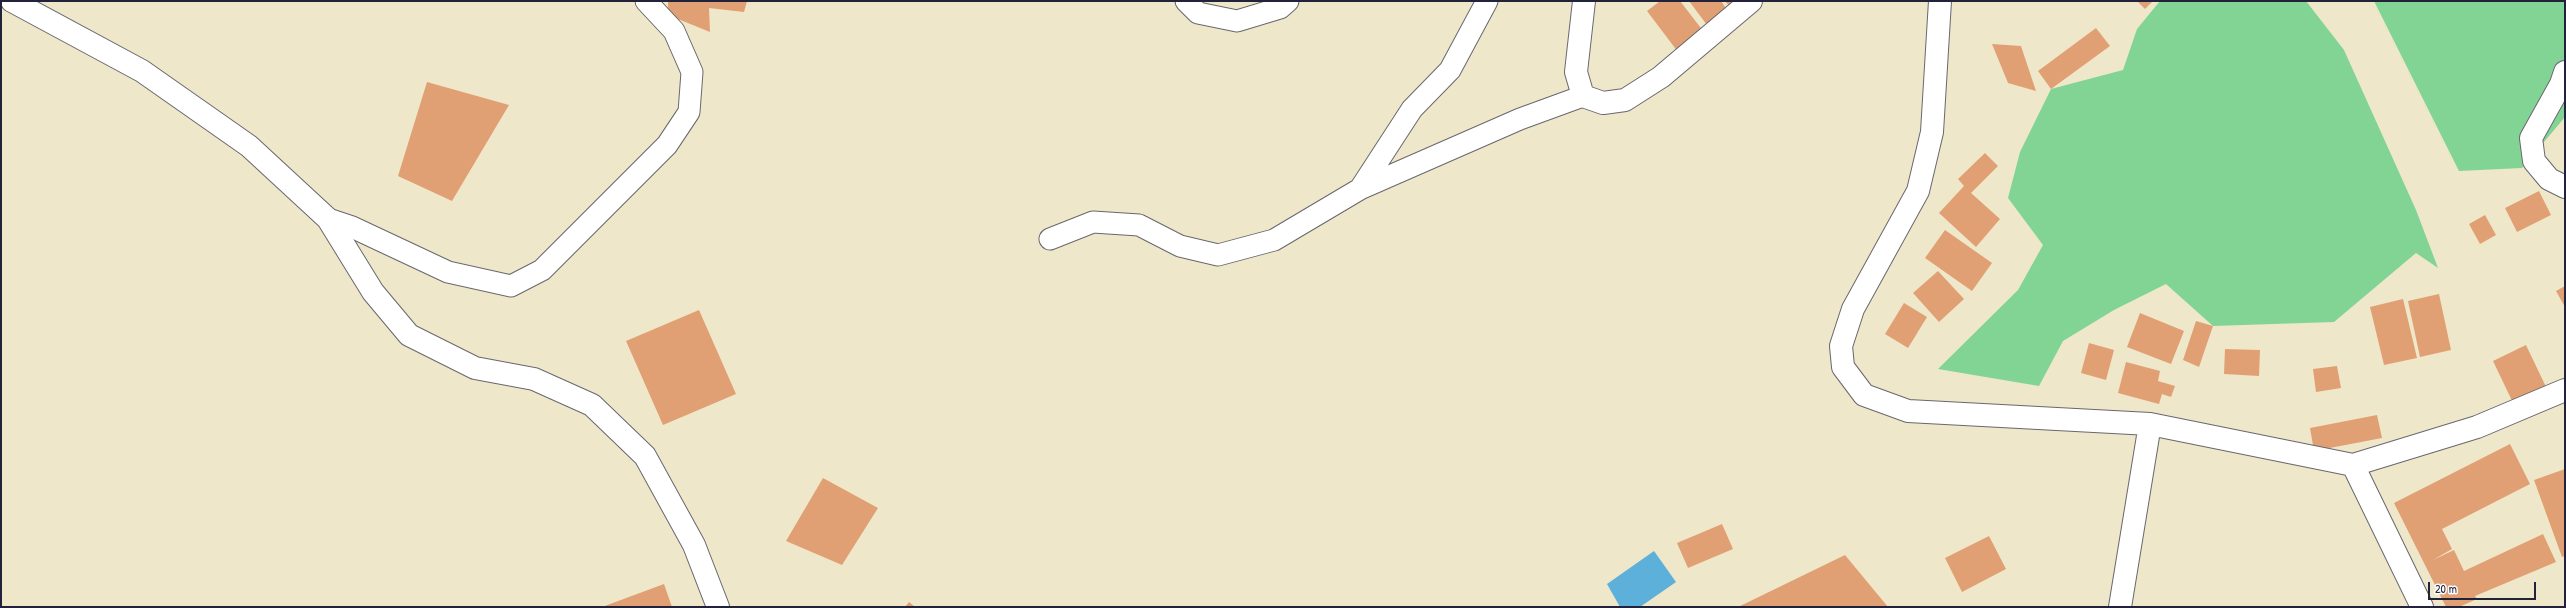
<!DOCTYPE html>
<style>
body{margin:0}
#map{position:relative;width:2566px;height:608px;overflow:hidden;background:#eee7ca;font-family:"Patrick Hand",sans-serif}
canvas{display:block}
.frame{position:absolute;inset:0;border:2px solid #22223b;pointer-events:none}
.scale{position:absolute;left:2428px;top:582px;width:108px;height:18px;box-sizing:border-box;border:2px solid #22223b;border-top:0;padding-left:5px;font-size:12px;line-height:14px;white-space:nowrap;color:#22223b;-webkit-text-stroke:3px #fff;paint-order:stroke}
</style>
<div id="map">
<canvas width="2566" height="608"></canvas>
<div class="frame"></div>
<div class="scale">20 m</div>
</div>
<script>
const ctx = document.querySelector('canvas').getContext('2d');
ctx.lineJoin = 'round';
function fillPath(path, color) {
  ctx.fillStyle = color;
  ctx.fill(path, 'evenodd');
}
function shape(rows) {
  const path = new Path2D();
  for (const r of rows) {
    path.moveTo(r[0], r[1]);
    for (let i = 2; i < r.length; i += 2) path.lineTo(r[i], r[i + 1]);
  }
  return path;
}
function trace(path, color, width, dash) {
  ctx.strokeStyle = color;
  ctx.lineWidth = width;
  ctx.lineCap = dash ? 'butt' : 'round';
  ctx.setLineDash(dash || []);
  ctx.stroke(path);
}
fillPath(shape([
 [2160,1,2306,1,2344,50,2416,210,2438,268,2416,253,2334,322,2213,326,2166,284,2114,310,2063,341,2039,386,1938,369,2018,290,2043,245,2008,198,2020,152,2051,89,2123,70,2137,29],
 [2374,1,2565,1,2565,117,2522,168,2459,171]
]), '#82d495');
fillPath(shape([
 [1654,551,1676,582,1640,607,1620,607,1607,584]
]), '#5db0d9');
fillPath(shape([
 [668,1,747,1,744,12,709,8,710,32,668,15],
 [1660,1,1680,1,1704,32,1678,52,1647,11],
 [1689,1,1721,1,1727,10,1707,25],
 [1725,1,1740,1,1731,8],
 [2137,1,2153,1,2145,9],
 [2096,28,2110,46,2051,89,2038,71],
 [1992,44,2021,46,2036,91,2008,83],
 [427,82,509,105,452,201,398,176],
 [1985,153,1998,166,1971,193,2000,219,1976,247,1939,213,1964,186,1958,179],
 [2539,191,2551,215,2517,232,2505,208],
 [2485,215,2496,235,2480,244,2469,224],
 [1945,230,1992,263,1972,291,1925,258],
 [1938,271,1964,299,1939,322,1913,293],
 [2565,286,2565,307,2556,291],
 [2439,294,2451,350,2420,357,2408,301],
 [2403,299,2417,358,2384,365,2370,307],
 [1904,303,1927,317,1908,348,1885,334],
 [699,310,736,394,663,425,626,341],
 [2140,313,2184,331,2171,364,2127,347],
 [2196,321,2213,326,2199,367,2183,360],
 [2089,343,2114,350,2106,380,2081,373],
 [2526,345,2547,389,2514,405,2493,361],
 [2225,349,2260,350,2259,376,2224,374],
 [2126,362,2160,371,2158,381,2175,386,2171,397,2162,394,2159,404,2118,393],
 [2337,366,2341,388,2316,392,2313,369],
 [2377,415,2382,438,2314,451,2310,428],
 [2510,444,2530,484,2442,529,2452,549,2433,560,2454,550,2464,571,2543,534,2556,562,2475,596,2477,599,2459,607,2446,607,2394,503],
 [2565,469,2565,556,2562,557,2534,480],
 [823,478,878,508,842,565,786,541],
 [1722,524,1733,549,1688,568,1677,543],
 [1989,536,2006,569,1962,592,1945,558],
 [1845,555,1888,607,1738,607],
 [664,584,672,607,602,607],
 [909,602,915,607,905,607]
]), '#e1a073');
const service = shape([
 [1186,1,1198,13,1237,21,1280,8,1288,1],
 [1487,1,1450,70,1412,109,1360,189,1520,119,1583,96],
 [328,219,352,227,448,272,511,286,542,270,667,145,689,112,692,72,674,31,646,1],
 [1050,239,1093,222,1139,225,1180,246,1218,255,1274,240,1360,189]
]);
const minor = shape([
 [12,1,142,71,249,146,328,219,373,292,409,335,475,368,534,379,592,405,645,456,694,545,718,607],
 [1584,1,1576,72,1583,96,1603,103,1625,100,1661,77,1751,1],
 [1940,1,1932,132,1918,191,1853,309,1841,346,1843,367,1864,395,1908,411,2150,424,2353,465,2477,427,2565,390],
 [2565,72,2561,84,2531,138,2534,161,2549,179,2565,187],
 [2353,465,2422,607],
 [2120,607,2150,424]
]);
trace(service, '#69676d', 23);
trace(minor, '#69676d', 24);
trace(service, '#fff', 21);
trace(minor, '#fff', 22);
</script>
